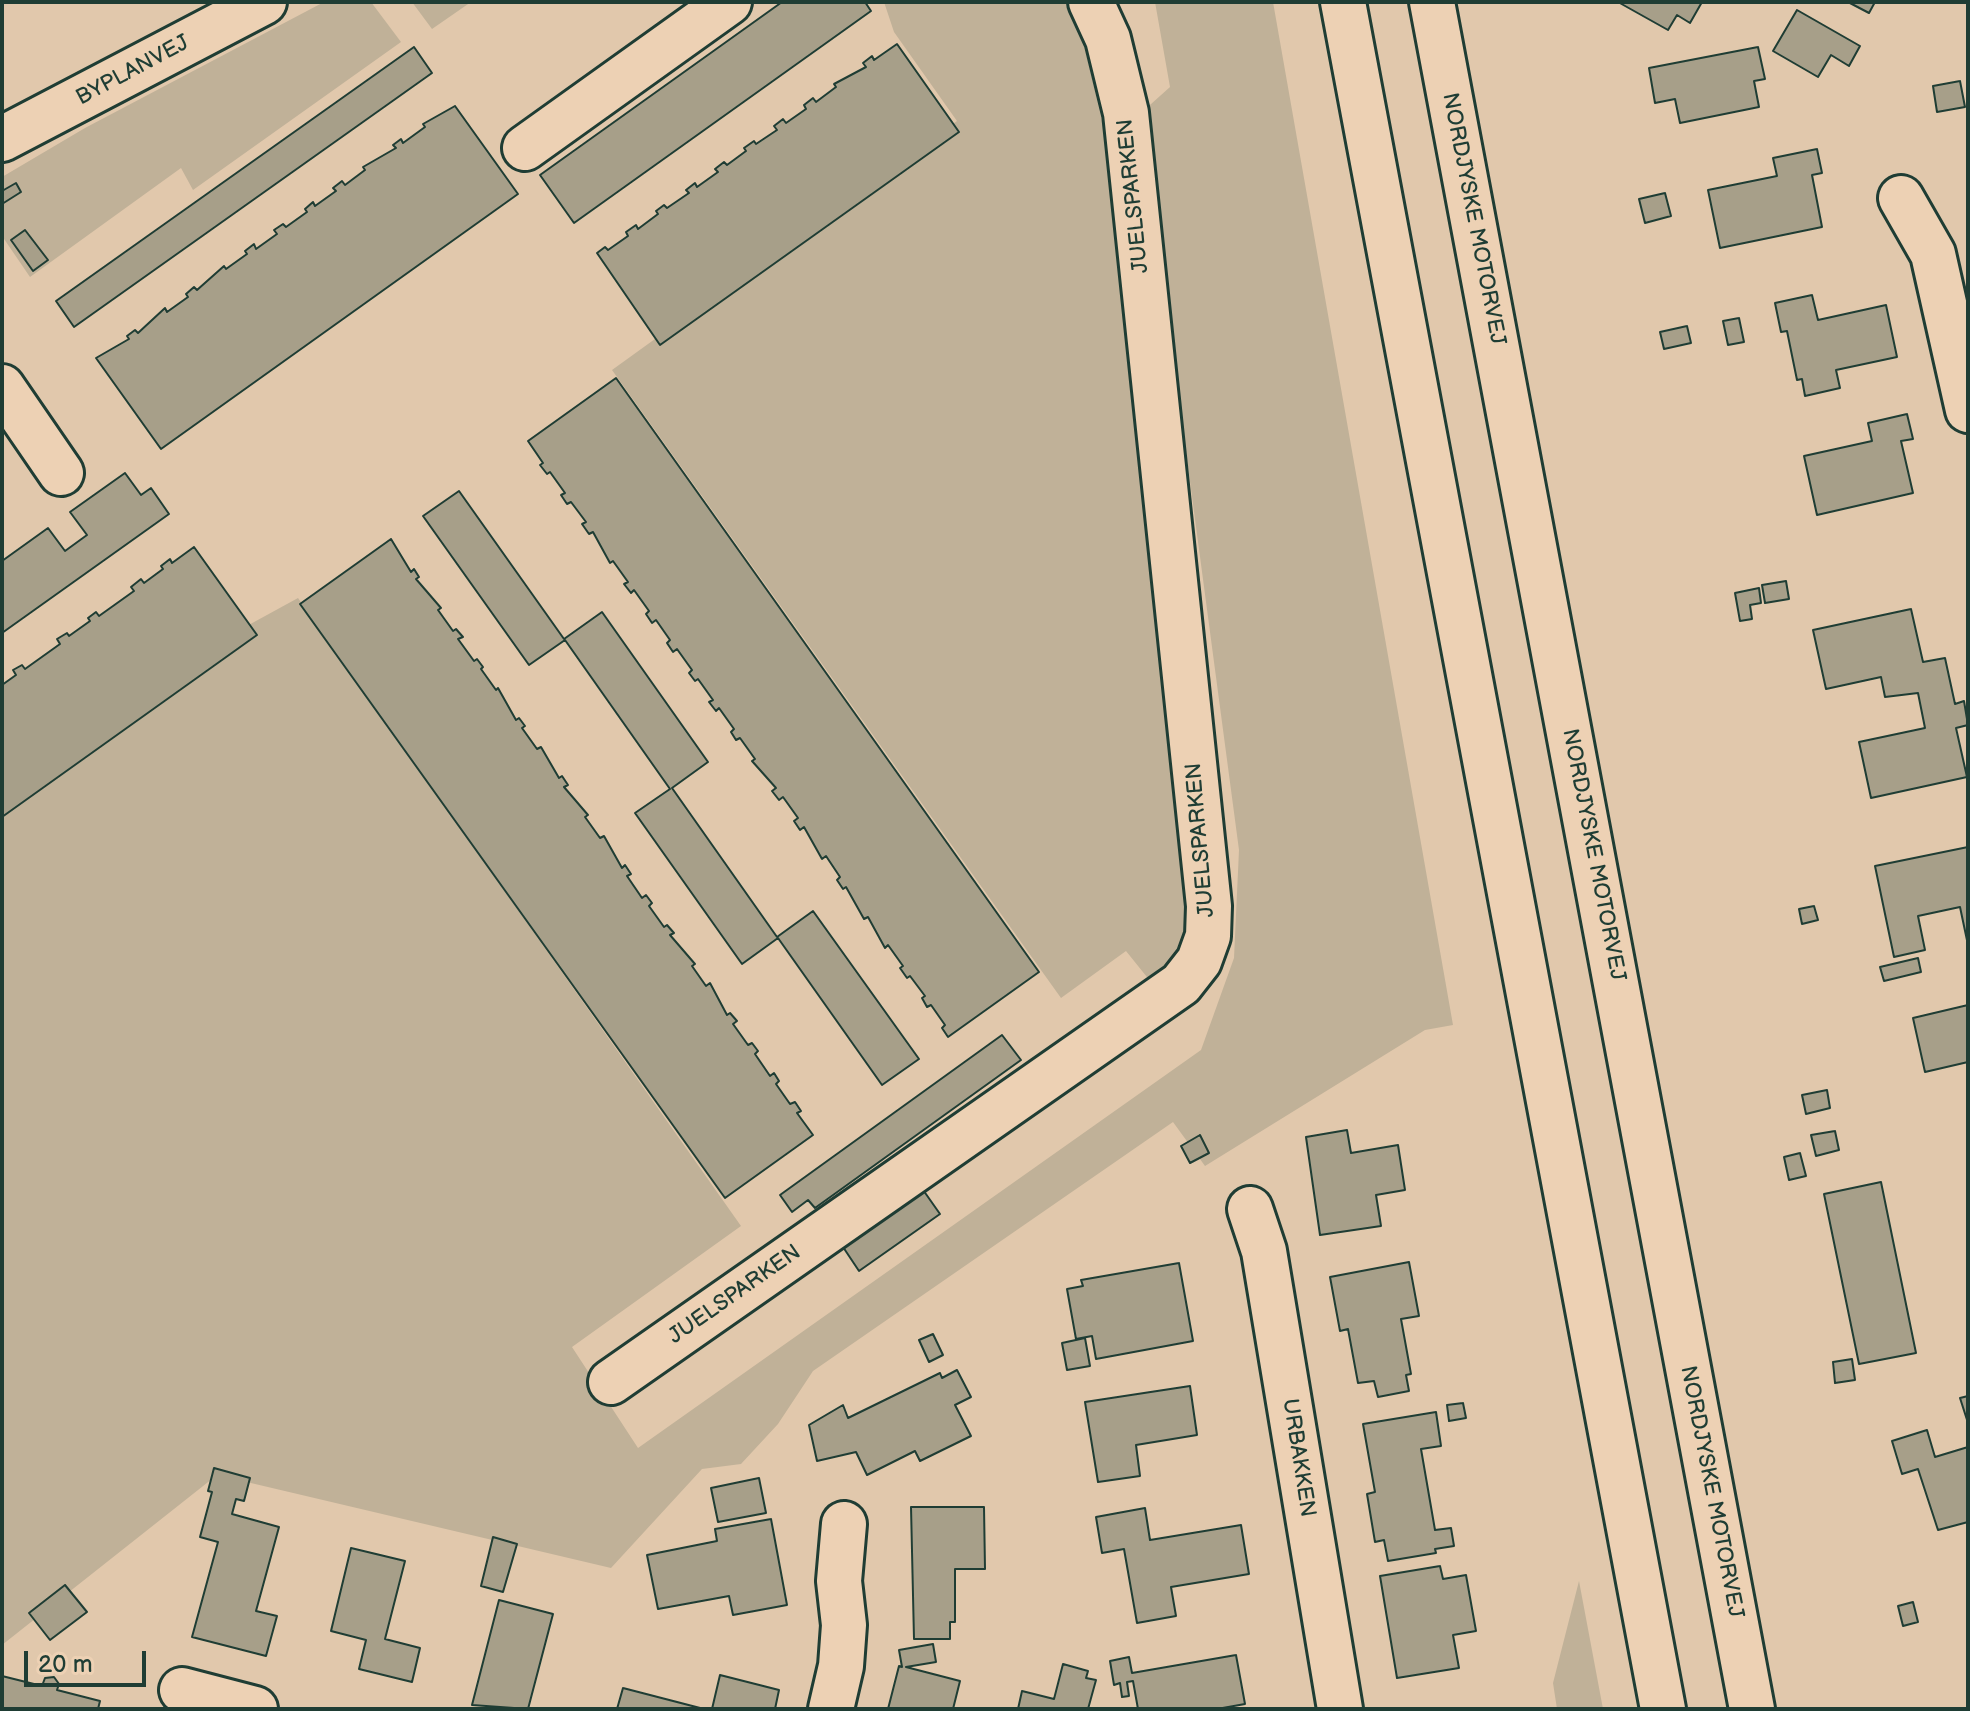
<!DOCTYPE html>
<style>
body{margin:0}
#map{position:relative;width:1970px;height:1711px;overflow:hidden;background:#e1c8ac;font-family:"Balsamiq Sans",sans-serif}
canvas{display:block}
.frame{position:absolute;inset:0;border:4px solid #1f3d34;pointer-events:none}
.scale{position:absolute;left:24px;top:1651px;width:122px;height:36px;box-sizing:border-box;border:4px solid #1f3d34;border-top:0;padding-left:10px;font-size:24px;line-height:28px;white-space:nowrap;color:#1f3d34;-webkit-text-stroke:6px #edd1b4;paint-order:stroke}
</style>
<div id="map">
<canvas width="1970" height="1711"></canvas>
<div class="frame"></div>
<div class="scale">20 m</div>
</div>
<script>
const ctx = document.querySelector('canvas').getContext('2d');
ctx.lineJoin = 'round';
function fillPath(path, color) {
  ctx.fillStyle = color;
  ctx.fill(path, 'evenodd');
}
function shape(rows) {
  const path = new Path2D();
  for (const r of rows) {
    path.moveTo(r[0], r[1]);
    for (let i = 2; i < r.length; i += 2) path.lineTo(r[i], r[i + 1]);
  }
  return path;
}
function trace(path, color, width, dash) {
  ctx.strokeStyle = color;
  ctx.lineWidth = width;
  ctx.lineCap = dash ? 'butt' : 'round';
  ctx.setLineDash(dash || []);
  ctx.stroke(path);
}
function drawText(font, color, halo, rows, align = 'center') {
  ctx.font = font + ' "Balsamiq Sans",sans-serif';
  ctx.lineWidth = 6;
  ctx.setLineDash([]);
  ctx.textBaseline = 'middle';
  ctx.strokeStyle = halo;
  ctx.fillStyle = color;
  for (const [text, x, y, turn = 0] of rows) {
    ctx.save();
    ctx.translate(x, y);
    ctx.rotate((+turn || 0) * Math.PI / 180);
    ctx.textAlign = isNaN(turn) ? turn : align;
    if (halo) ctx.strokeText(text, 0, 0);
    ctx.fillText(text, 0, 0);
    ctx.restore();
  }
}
fillPath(shape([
 [324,2,371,2,401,42,193,190,181,168,30,277,2,236,2,177,85,128],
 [412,2,471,2,432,29],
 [884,2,1071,2,1076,10,1120,198,1199,927,1159,992,1126,951,1061,998,612,370,957,121,894,32],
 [1155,2,1273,2,1453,1025,1425,1030,1205,1166,1173,1122,813,1371,778,1424,741,1464,702,1469,611,1568,217,1475,2,1645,2,803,245,627,298,598,741,1226,572,1347,638,1448,1201,1050,1234,958,1239,850,1141,113,1170,87],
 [1579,1581,1603,1709,1557,1709,1553,1683]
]), '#c0b198');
const building = shape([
 [782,2,865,2,871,11,574,223,540,175,782,2],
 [1618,2,1702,2,1690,23,1677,15,1668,30,1618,2],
 [1848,2,1875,2,1869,13,1848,2],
 [1797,10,1860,46,1849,66,1831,55,1818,77,1773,51,1797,10],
 [897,44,959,132,660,345,597,253,605,247,608,250,628,236,626,232,636,225,638,229,658,214,656,211,664,205,667,208,689,193,686,190,695,183,697,187,718,172,715,169,724,162,727,165,746,151,744,148,754,141,756,144,777,130,774,126,783,119,786,123,806,109,804,105,813,98,816,102,836,87,834,84,866,67,863,63,872,56,874,60,897,44],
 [414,47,432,73,74,327,56,301,414,47],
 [1758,47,1765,79,1754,81,1759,107,1680,123,1675,99,1655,103,1649,68,1758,47],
 [1960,81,1965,107,1937,112,1933,86,1960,81],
 [455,106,518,194,161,449,96,358,129,339,127,336,135,330,138,333,165,308,167,312,188,297,186,294,194,287,197,290,224,266,226,269,247,254,245,251,254,244,256,249,277,234,274,230,283,224,286,227,307,212,305,209,313,202,315,206,336,191,333,188,342,181,345,185,365,170,363,167,396,148,393,145,401,139,403,143,425,127,423,124,455,106],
 [1817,149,1822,173,1812,175,1822,227,1720,248,1708,190,1777,176,1773,158,1817,149],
 [16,183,21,192,2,204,2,191,16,183],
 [1665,193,1671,216,1645,223,1639,199,1665,193],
 [25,230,48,260,33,271,11,240,25,230],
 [1812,295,1818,320,1886,305,1897,357,1836,370,1840,388,1805,396,1802,379,1797,380,1787,331,1781,332,1775,303,1812,295],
 [1739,318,1744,342,1728,345,1723,321,1739,318],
 [1687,326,1691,343,1664,349,1660,332,1687,326],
 [616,378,1039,972,948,1037,942,1028,945,1025,931,1005,927,1007,922,998,925,996,910,976,907,978,900,968,903,966,888,945,885,948,868,917,864,919,846,887,843,889,837,880,840,877,826,856,822,859,804,827,800,830,794,821,798,818,783,797,779,800,772,791,776,788,752,761,755,759,740,738,736,740,731,732,734,729,719,708,716,711,709,702,713,700,698,679,695,681,689,673,692,670,677,649,673,652,667,643,670,640,656,620,652,623,646,614,649,611,634,590,631,593,624,584,628,582,613,561,610,563,593,532,589,534,582,524,586,522,571,502,567,504,561,495,565,493,550,472,547,474,540,465,543,463,528,441,616,378],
 [1907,414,1913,439,1901,441,1913,493,1817,515,1804,456,1872,441,1868,423,1907,414],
 [125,473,141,495,151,488,169,514,2,633,2,561,48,528,65,551,87,535,70,512,125,473],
 [459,491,564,639,602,612,708,762,672,788,777,937,813,911,919,1059,882,1085,778,938,742,964,635,813,670,789,565,640,529,665,423,516,459,491],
 [391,539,411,572,414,569,419,577,416,579,441,608,438,610,453,631,456,629,463,637,458,639,474,661,477,659,483,667,481,669,496,690,498,688,516,720,519,718,525,726,522,728,537,749,541,747,559,778,562,776,568,785,564,787,588,815,585,817,600,838,604,836,622,868,625,865,631,874,627,876,642,898,646,895,652,903,649,906,664,927,667,925,674,933,670,935,695,964,692,966,706,986,710,983,727,1015,730,1013,737,1021,733,1024,748,1045,752,1043,758,1051,755,1054,770,1076,774,1073,779,1081,776,1084,790,1104,795,1102,801,1111,797,1113,813,1135,725,1198,300,604,391,539],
 [194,547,257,635,2,817,2,685,16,675,13,670,22,665,25,669,60,644,57,639,67,633,69,636,90,621,88,618,96,612,99,616,134,591,131,587,141,579,144,583,163,569,161,566,170,559,172,563,194,547],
 [1786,581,1789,599,1765,603,1762,585,1786,581],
 [1759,588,1761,603,1750,605,1752,619,1740,621,1735,593,1759,588],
 [1911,609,1923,662,1945,658,1955,704,1964,701,1968,725,1956,728,1967,777,1871,798,1859,742,1925,728,1918,693,1885,697,1881,677,1826,689,1813,630,1911,609],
 [1968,847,1968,945,1960,907,1918,916,1925,950,1894,957,1875,866,1968,847],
 [1814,906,1818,920,1802,924,1799,909,1814,906],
 [1918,958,1921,972,1884,981,1880,967,1918,958],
 [1968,1005,1968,1062,1925,1072,1913,1018,1968,1005],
 [1002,1035,1021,1060,815,1208,808,1200,792,1212,780,1195,1002,1035],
 [1827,1090,1830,1108,1806,1114,1802,1095,1827,1090],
 [1347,1130,1351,1153,1398,1145,1405,1190,1376,1195,1381,1226,1320,1235,1306,1137,1347,1130],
 [1835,1131,1839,1150,1816,1156,1811,1135,1835,1131],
 [1200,1135,1209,1153,1190,1163,1181,1146,1200,1135],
 [1800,1153,1806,1176,1789,1180,1784,1157,1800,1153],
 [1881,1182,1916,1353,1859,1364,1824,1194,1881,1182],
 [921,1187,940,1214,859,1271,841,1244,921,1187],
 [1409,1262,1419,1316,1401,1319,1411,1374,1406,1375,1409,1391,1378,1397,1374,1381,1358,1383,1348,1329,1340,1331,1330,1277,1409,1262],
 [1179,1263,1193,1341,1096,1359,1092,1336,1076,1339,1067,1289,1083,1286,1081,1280,1179,1263],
 [933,1334,943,1355,929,1362,919,1340,933,1334],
 [1085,1338,1090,1366,1067,1370,1062,1343,1085,1338],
 [1852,1359,1855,1380,1835,1383,1833,1362,1852,1359],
 [957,1370,971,1397,955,1405,971,1436,920,1461,915,1451,867,1475,856,1452,817,1461,809,1425,843,1405,848,1418,940,1373,942,1378,957,1370],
 [1190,1386,1197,1435,1136,1445,1140,1476,1098,1482,1085,1402,1190,1386],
 [1968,1396,1968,1423,1960,1398,1968,1396],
 [1463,1403,1466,1418,1449,1421,1447,1405,1463,1403],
 [1436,1412,1441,1446,1421,1449,1435,1530,1451,1528,1454,1546,1435,1549,1436,1553,1388,1561,1384,1540,1375,1542,1367,1494,1375,1492,1363,1424,1436,1412],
 [1927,1430,1935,1457,1968,1447,1968,1522,1938,1530,1918,1469,1902,1474,1892,1441,1927,1430],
 [214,1468,250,1478,244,1501,236,1499,232,1514,279,1527,256,1611,277,1616,266,1656,192,1637,218,1542,200,1537,212,1492,208,1491,214,1468],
 [759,1478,766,1513,718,1522,711,1488,759,1478],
 [911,1507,984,1507,985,1569,955,1569,955,1622,950,1622,950,1639,914,1639,911,1507],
 [1145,1508,1150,1540,1241,1525,1249,1574,1171,1587,1176,1616,1137,1623,1124,1549,1102,1553,1096,1517,1145,1508],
 [771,1519,787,1605,733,1615,729,1596,658,1609,647,1555,717,1541,715,1529,771,1519],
 [493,1537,517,1544,503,1592,481,1586,493,1537],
 [351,1548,405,1561,385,1639,420,1648,412,1682,359,1669,366,1640,331,1631,351,1548],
 [1440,1566,1443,1579,1466,1575,1476,1631,1453,1635,1459,1668,1397,1678,1380,1576,1440,1566],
 [65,1585,87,1612,50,1640,29,1613,65,1585],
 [499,1600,553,1614,528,1709,472,1705,499,1600],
 [1913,1602,1918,1622,1903,1626,1898,1606,1913,1602],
 [933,1644,936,1662,906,1667,960,1681,953,1709,888,1709,899,1666,902,1667,899,1650,933,1644],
 [1236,1655,1245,1704,1217,1709,1138,1709,1133,1681,1127,1682,1129,1696,1122,1697,1120,1683,1114,1685,1110,1661,1129,1657,1132,1673,1236,1655],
 [1063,1664,1088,1671,1086,1678,1096,1680,1088,1709,1018,1709,1022,1691,1054,1699,1063,1664],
 [720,1675,779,1690,775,1709,712,1709,720,1675],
 [2,1676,42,1686,45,1678,54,1677,59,1684,57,1690,100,1701,98,1709,2,1709,2,1676],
 [623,1688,704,1709,617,1709,623,1688]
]);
fillPath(building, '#a79f89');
trace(building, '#1f3d34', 2);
const minor = shape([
 [2,139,264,2],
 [525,148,729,2],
 [1901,198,1933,254,1968,410],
 [2,387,61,473],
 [1250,1209,1264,1251,1340,1709],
 [611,1382,1181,984,1199,961,1208,936,1209,906,1126,113,1108,39,1091,2],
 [182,1690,255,1709],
 [831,1709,841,1666,844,1625,839,1581,844,1524]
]);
const highway = shape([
 [1343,2,1663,1709],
 [1432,2,1752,1709]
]);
trace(minor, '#1f3d34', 50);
trace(highway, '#1f3d34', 50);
trace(minor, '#edd1b4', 44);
trace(highway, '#edd1b4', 44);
drawText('22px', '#1f3d34', '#edd1b4', [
 ["BYPLANVEJ",133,71,-28],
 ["JUELSPARKEN",1134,196,-96],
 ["NORDJYSKE MOTORVEJ",1473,219,79],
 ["JUELSPARKEN",1201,840,-95],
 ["NORDJYSKE MOTORVEJ",1593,855,79],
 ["JUELSPARKEN",735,1295,-35],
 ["URBAKKEN",1298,1458,81],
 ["NORDJYSKE MOTORVEJ",1711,1492,79]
]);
</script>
